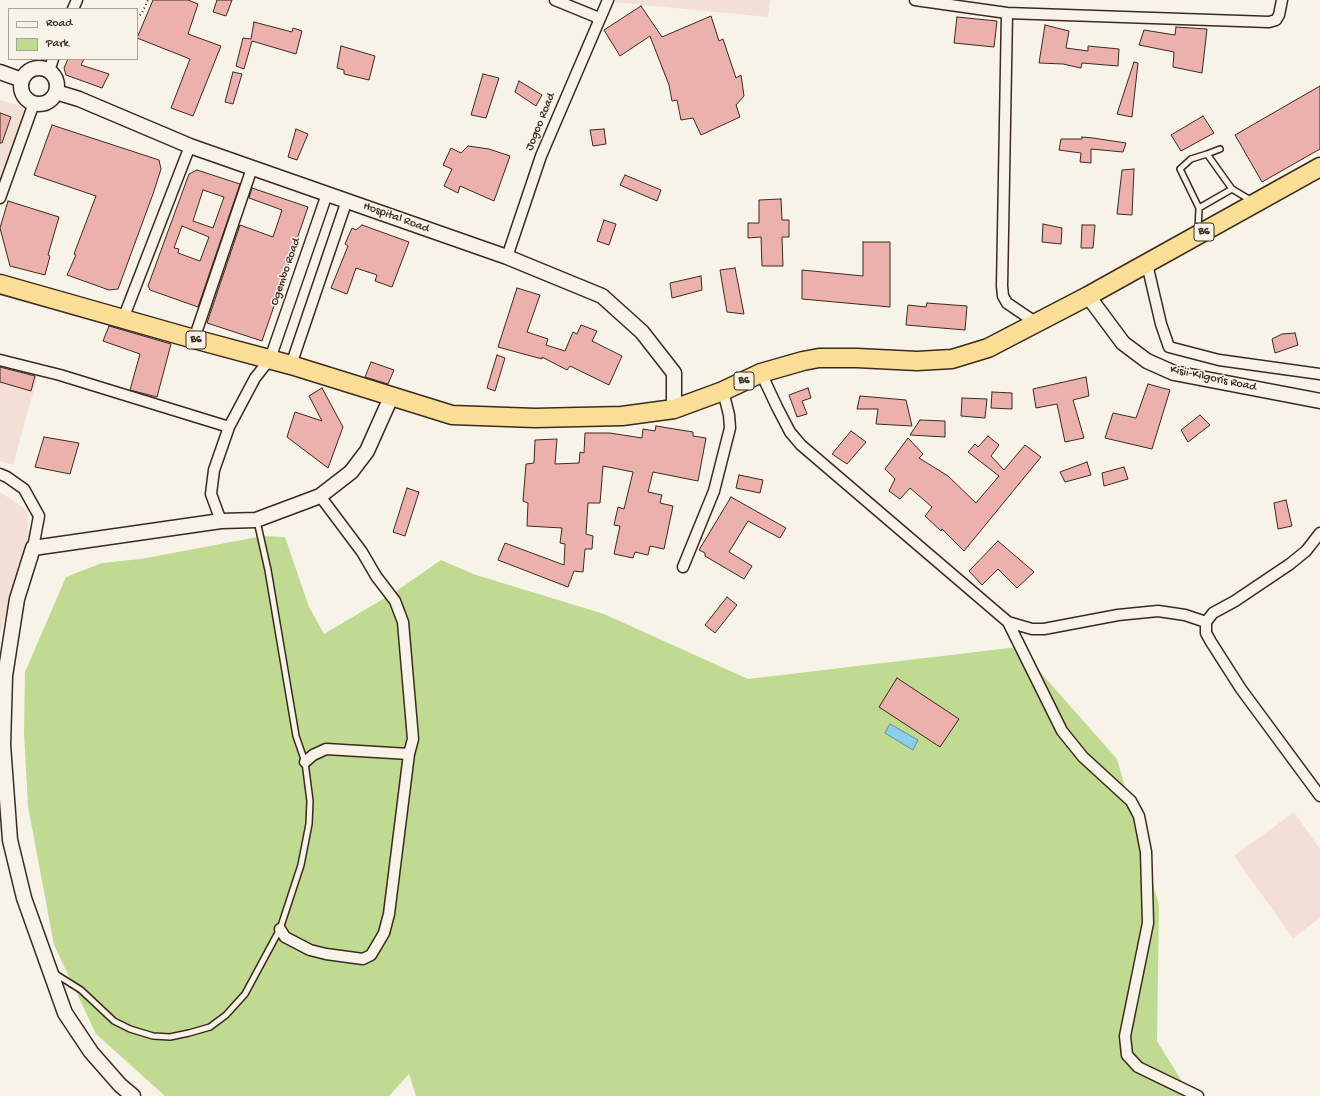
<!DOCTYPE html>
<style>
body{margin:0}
#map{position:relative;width:1320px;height:1096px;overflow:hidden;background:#f7f3e8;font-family:"Gochi Hand",sans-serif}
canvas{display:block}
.legend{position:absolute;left:8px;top:8px;width:130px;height:52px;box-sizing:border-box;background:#f7f3e8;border:1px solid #aca397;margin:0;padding:5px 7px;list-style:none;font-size:12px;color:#3b2a1e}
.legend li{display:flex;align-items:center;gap:8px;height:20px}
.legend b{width:20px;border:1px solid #aca397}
</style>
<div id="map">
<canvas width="1320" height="1096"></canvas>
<ul class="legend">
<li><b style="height:5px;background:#f7f3e8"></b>Road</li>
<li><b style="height:11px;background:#c0da91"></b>Park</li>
</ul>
</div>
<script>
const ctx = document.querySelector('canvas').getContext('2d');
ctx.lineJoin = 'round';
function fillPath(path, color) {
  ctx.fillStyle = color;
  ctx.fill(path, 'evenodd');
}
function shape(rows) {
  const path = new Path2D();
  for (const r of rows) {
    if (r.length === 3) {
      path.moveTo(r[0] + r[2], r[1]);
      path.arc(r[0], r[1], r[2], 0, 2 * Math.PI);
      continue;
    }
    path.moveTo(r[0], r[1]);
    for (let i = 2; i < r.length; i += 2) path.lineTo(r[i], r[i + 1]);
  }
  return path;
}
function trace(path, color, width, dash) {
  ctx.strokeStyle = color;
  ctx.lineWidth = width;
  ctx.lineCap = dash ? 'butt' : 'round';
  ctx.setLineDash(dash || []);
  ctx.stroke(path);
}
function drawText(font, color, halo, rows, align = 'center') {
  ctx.font = font + ' "Gochi Hand",sans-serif';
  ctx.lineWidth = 3;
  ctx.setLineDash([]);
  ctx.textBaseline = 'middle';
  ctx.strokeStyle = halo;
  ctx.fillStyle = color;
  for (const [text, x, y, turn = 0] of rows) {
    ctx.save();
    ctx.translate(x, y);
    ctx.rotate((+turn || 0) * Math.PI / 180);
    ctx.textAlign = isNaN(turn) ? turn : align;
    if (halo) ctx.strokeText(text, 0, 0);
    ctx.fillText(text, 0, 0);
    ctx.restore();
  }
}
fillPath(shape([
 [614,0,770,0,768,17,613,2],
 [0,100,26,107,0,184],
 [0,356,41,364,13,465,0,461],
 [0,492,27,510,29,541,0,634],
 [1294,812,1320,849,1320,918,1293,938,1234,856]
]), '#f4dfd6');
fillPath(shape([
 [263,536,285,537,309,607,324,634,395,592,441,560,473,574,604,614,748,679,1018,647,1117,759,1159,905,1157,1041,1191,1096,416,1096,409,1074,389,1096,165,1096,96,1034,54,945,28,806,24,733,25,672,66,577,102,563,141,559]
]), '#c0da91');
const water = shape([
 [890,724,918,740,913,750,885,733,890,724]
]);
fillPath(water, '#89d1ea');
trace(water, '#6a8e98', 1);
const building = shape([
 [153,0,188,0,198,4,188,34,221,46,193,116,171,108,190,59,137,38,153,0],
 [217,0,232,0,226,16,213,12,217,0],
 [641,6,662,37,711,16,719,41,723,39,736,78,741,75,744,96,736,105,740,117,701,135,693,118,681,120,677,100,672,101,669,85,650,36,620,56,604,30,641,6],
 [957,17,997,21,994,47,954,43,957,17],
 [254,22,292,32,293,28,302,31,296,54,252,41,244,69,236,66,243,38,251,39,254,22],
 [1045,25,1069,31,1066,48,1088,51,1088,46,1119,49,1118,66,1082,63,1081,68,1063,64,1039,63,1045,25],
 [1176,27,1207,29,1202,73,1173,67,1174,52,1139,45,1144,30,1175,35,1176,27],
 [341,46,375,56,369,80,344,74,344,70,337,68,341,46],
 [68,59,84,59,81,65,109,74,102,88,66,75,64,68,68,59],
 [1134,62,1138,63,1132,117,1117,114,1134,62],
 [233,72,242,74,233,104,225,102,233,72],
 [483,74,499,78,486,118,471,115,483,74],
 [519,81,542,95,536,106,515,92,519,81],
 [1320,86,1320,149,1262,182,1235,135,1320,86],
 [0,113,11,117,2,143,0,143,0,113],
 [1203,116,1214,133,1181,151,1171,135,1203,116],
 [52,125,159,160,161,169,153,194,118,289,109,290,67,275,76,255,74,254,96,196,34,175,52,125],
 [296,129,308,134,297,160,288,157,296,129],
 [604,129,606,144,593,146,590,130,604,129],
 [1082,137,1093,138,1126,143,1123,152,1091,149,1091,163,1080,162,1081,153,1059,150,1061,139,1082,139,1082,137],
 [468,146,489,149,510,156,494,201,460,186,458,193,444,186,452,169,443,165,451,148,461,153,468,146],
 [1134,169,1132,215,1117,214,1122,170,1134,169],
 [197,170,240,184,198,307,150,290,148,286,189,174,197,170],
 [203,190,224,197,213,228,193,221,203,190],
 [182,226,209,237,200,261,178,253,179,249,174,248,182,226],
 [625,175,661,190,657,201,620,185,625,175],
 [252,188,308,207,262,341,207,323,240,225,273,237,282,210,249,198,252,188],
 [781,199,782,220,789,220,789,237,782,237,783,266,762,266,761,237,748,238,748,223,759,223,759,200,781,199],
 [8,201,59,217,48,255,50,256,45,275,10,266,0,228,8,201],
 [604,220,616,224,609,245,597,241,604,220],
 [1043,224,1062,228,1061,244,1042,242,1043,224],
 [362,225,409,242,392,287,375,281,377,275,356,268,347,294,331,288,348,246,345,244,352,228,356,230,362,225],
 [1082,225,1095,225,1093,248,1081,248,1082,225],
 [863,242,890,242,890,307,802,299,802,270,863,276,863,242],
 [735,268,744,314,727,312,720,270,735,268],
 [701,276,702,290,672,298,670,283,701,276],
 [517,288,540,295,527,332,548,339,546,345,565,351,573,332,577,334,581,325,597,331,592,341,622,356,609,385,570,366,567,370,542,357,542,359,498,347,517,288],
 [927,303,967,306,965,330,906,325,908,305,926,307,927,303],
 [109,326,171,344,157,397,130,390,140,354,103,341,109,326],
 [1295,333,1298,345,1275,353,1272,339,1282,334,1295,333],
 [497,355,505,358,495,391,487,388,497,355],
 [371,362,394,370,388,384,365,377,371,362],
 [0,367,35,376,31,391,0,382,0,367],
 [1086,377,1089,396,1073,400,1084,438,1065,442,1057,404,1036,408,1033,389,1086,377],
 [1148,384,1170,390,1152,449,1105,438,1113,413,1136,418,1148,384],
 [322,388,343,427,328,468,287,437,295,412,322,421,309,396,322,388],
 [808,388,811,398,802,401,807,414,797,417,789,395,808,388],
 [992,392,1012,393,1012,409,991,408,992,392],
 [860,396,906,400,912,426,876,424,878,409,857,409,860,396],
 [962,398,987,399,985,418,961,416,962,398],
 [1200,415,1210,425,1188,442,1181,430,1200,415],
 [920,420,945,421,945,437,910,435,920,420],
 [656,426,693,432,693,436,706,438,698,481,653,472,648,492,662,495,660,503,673,506,664,549,650,546,648,555,635,552,633,558,614,554,620,526,614,525,618,507,624,509,633,472,603,466,600,503,588,503,586,534,593,536,592,549,585,549,583,572,574,571,568,587,498,560,505,543,564,565,565,544,560,543,562,528,527,526,528,503,523,501,526,464,534,463,535,440,557,439,555,464,579,463,580,452,584,453,585,433,610,433,642,438,643,429,655,431,656,426],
 [851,431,866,442,847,464,832,454,851,431],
 [988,436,999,445,991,456,1004,470,1025,445,1041,457,964,551,942,529,941,531,925,516,932,507,910,488,900,499,889,491,895,479,885,469,908,438,923,454,919,458,948,476,976,503,999,476,968,452,975,444,978,447,988,436],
 [44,437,79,443,70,474,35,467,44,437],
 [1087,462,1091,475,1065,482,1060,472,1087,462],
 [1124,467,1128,479,1104,486,1102,473,1124,467],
 [739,475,763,480,760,493,736,488,739,475],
 [407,488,419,492,405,536,393,532,407,488],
 [731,497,786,528,780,538,748,521,729,552,752,566,744,579,705,556,705,553,699,550,731,497],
 [1286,500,1292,526,1278,529,1274,503,1286,500],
 [998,541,1034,572,1017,588,998,569,982,585,969,571,998,541],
 [727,597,737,605,715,633,705,625,727,597],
 [897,678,959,719,940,747,879,707,897,678]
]);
fillPath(building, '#edb1ad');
trace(building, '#3b2a1e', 1);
const lane = shape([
 [1207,154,1220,149],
 [1199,208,1232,189],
 [1198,230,1199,208,1180,169,1191,159,1207,154,1232,189,1252,201],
 [54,973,81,990,114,1021,130,1029,153,1036,170,1037,189,1033,210,1027,226,1015,245,994,280,929,301,865,309,824,310,801,305,762,296,736,268,570,257,521]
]);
const street = shape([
 [555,0,599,18],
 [915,0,1007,13,1269,22,1276,20,1279,15,1282,0],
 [73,9,77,0],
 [1007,13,1002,286,1003,296,1007,303,1035,322],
 [49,71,53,59],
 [0,198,34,103],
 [507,257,541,156,608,0],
 [1147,264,1161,324,1169,347,1219,360,1320,374],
 [123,319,190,146],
 [194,339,252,168],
 [0,360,60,375,229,427],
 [291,365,347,200],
 [761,373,777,407,790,432,801,445,1008,622,1032,629,1044,629,1118,615,1158,611,1185,615,1206,622],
 [0,474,7,477,24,489,39,516,33,548],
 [320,496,362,552,376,576,395,601,403,622,413,739,409,754],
 [221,521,211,494,214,470,229,427,255,378,270,359,327,194],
 [683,567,714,491,730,428,729,415,723,391],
 [1008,622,1062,731,1083,757,1131,801,1139,816,1146,852,1148,923,1125,1036,1127,1055,1138,1067,1198,1096],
 [1206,622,1206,633,1211,642,1241,689,1320,796],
 [1206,622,1213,613,1235,601,1290,564,1306,551,1320,533],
 [280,929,285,937,310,950,326,954,363,959,371,955,377,945,384,933,389,914,409,754,326,749,313,755,305,762]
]);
const secondary = shape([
 [39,86,18],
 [0,72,22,80],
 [56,92,79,99,190,146,507,257,602,296,642,332,674,373,674,409],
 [1088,296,1123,343,1147,361,1174,373,1320,401],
 [133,1096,120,1085,91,1052,65,1013,24,898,10,840,3,745,5,676,17,599,33,548,221,521,256,520,320,496,351,472,367,451,392,395]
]);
const highway = shape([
 [0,284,194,339,291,365,452,415,535,418,622,416,674,409,723,391,761,373,803,361,819,358,857,358,917,361,952,359,988,348,1088,296,1320,167]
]);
trace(lane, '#3b2a1e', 8);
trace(street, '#3b2a1e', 13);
trace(secondary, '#3b2a1e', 17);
trace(highway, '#3b2a1e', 21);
trace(shape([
 [137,18,142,13,148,0]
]), '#3b2a1e', 2, [1, 3]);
trace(lane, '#f7f3e8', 5);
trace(street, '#f7f3e8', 10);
trace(secondary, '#f7f3e8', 14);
trace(highway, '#fbde96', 18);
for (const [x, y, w] of [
 [1204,232,20],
 [196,340,20],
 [744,381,20]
]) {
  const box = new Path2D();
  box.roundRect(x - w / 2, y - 9, w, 18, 3);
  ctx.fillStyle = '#f7f3e8';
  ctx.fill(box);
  trace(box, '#3b2a1e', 1);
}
drawText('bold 11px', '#3b2a1e', null, [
 ["B6",1204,232],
 ["B6",196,340],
 ["B6",744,381]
]);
drawText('12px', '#3b2a1e', '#f7f3e8', [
 ["Jogoo Road",541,122,-68],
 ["Hospital Road",396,218,20],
 ["Ogembo Road",286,272,-71],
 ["Kisii-Kilgoris Road",1213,379,12]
]);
</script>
